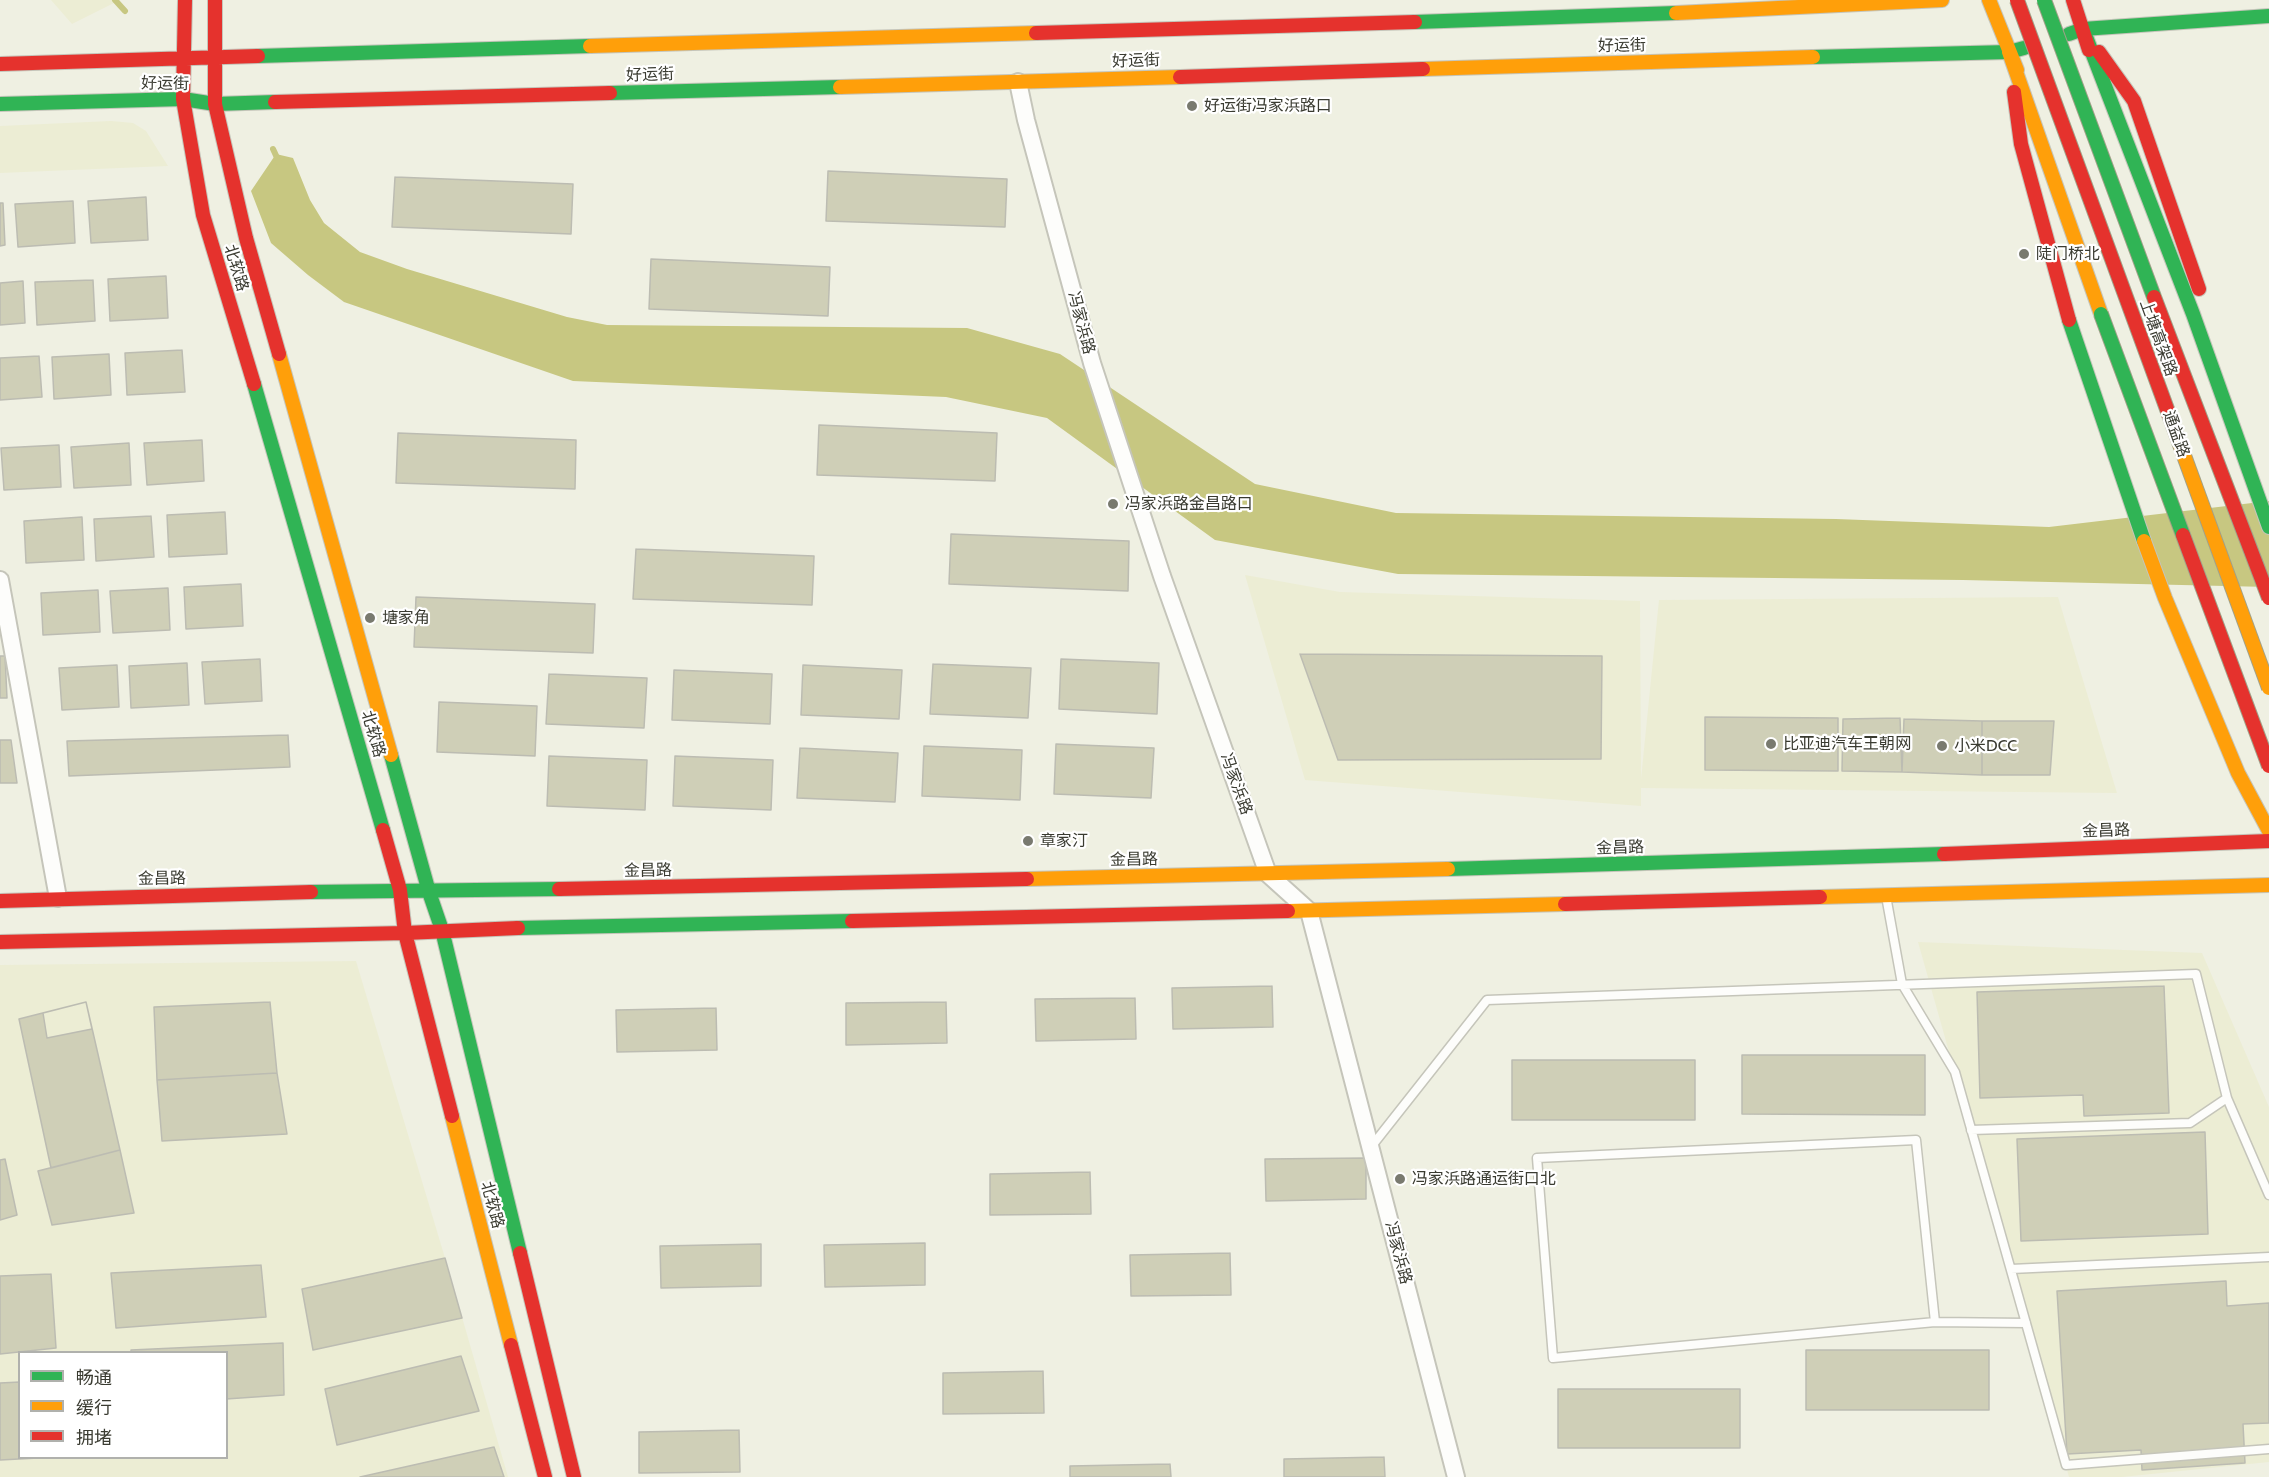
<!DOCTYPE html>
<meta charset="utf-8">
<style>
body{margin:0}
#map{position:relative;width:2269px;height:1477px;overflow:hidden;background:#eff0e2;font-family:Cabin,"Noto Sans SC",sans-serif}
canvas{display:block}
.legend{position:absolute;left:18px;top:1351px;width:210px;height:108px;box-sizing:border-box;background:#fff;border:2px solid #b0b1ad;margin:0;padding:8px 10px;list-style:none;font-size:18px;color:#3a3b31}
.legend li{display:flex;align-items:center;gap:12px;height:30px}
.legend b{width:30px;border:2px solid #b0b1ad}
</style>
<div id="map">
<canvas width="2269" height="1477"></canvas>
<ul class="legend">
<li><b style="height:8px;background:#30b455"></b>畅通</li>
<li><b style="height:8px;background:#ff9f0a"></b>缓行</li>
<li><b style="height:8px;background:#e5322d"></b>拥堵</li>
</ul>
</div>
<script>
const ctx = document.querySelector('canvas').getContext('2d');
ctx.lineJoin = 'round';
function fillPath(path, color) {
  ctx.fillStyle = color;
  ctx.fill(path, 'evenodd');
}
function shape(rows) {
  const path = new Path2D();
  for (const r of rows) {
    path.moveTo(r[0], r[1]);
    for (let i = 2; i < r.length; i += 2) path.lineTo(r[i], r[i + 1]);
  }
  return path;
}
function trace(path, color, width, dash) {
  ctx.strokeStyle = color;
  ctx.lineWidth = width;
  ctx.lineCap = dash ? 'butt' : 'round';
  ctx.setLineDash(dash || []);
  ctx.stroke(path);
}
function drawText(font, color, halo, rows, align = 'center') {
  ctx.font = font + ' Cabin,"Noto Sans SC",sans-serif';
  ctx.lineWidth = 4.5;
  ctx.setLineDash([]);
  ctx.textBaseline = 'middle';
  ctx.strokeStyle = halo;
  ctx.fillStyle = color;
  for (const [text, x, y, turn = 0] of rows) {
    ctx.save();
    ctx.translate(x, y);
    ctx.rotate((+turn || 0) * Math.PI / 180);
    ctx.textAlign = isNaN(turn) ? turn : align;
    if (halo) ctx.strokeText(text, 0, 0);
    ctx.fillText(text, 0, 0);
    ctx.restore();
  }
}
fillPath(shape([
 [51,0,120,0,72,24],
 [111,121,133,123,146,131,168,166,0,173,0,126],
 [1245,575,1340,592,1640,601,1641,779,1659,600,2058,597,2117,793,1641,788,1641,806,1305,780],
 [1918,942,2202,953,2269,1107,2269,1462,2122,1477,2069,1477],
 [356,961,445,1258,508,1477,0,1477,0,965],
 [20,1352,226,1352,226,1458,20,1458]
]), '#ecedd4');
fillPath(shape([
 [276,154,293,158,310,200,324,223,360,252,407,269,567,317,607,325,967,328,1060,354,1255,484,1396,513,1836,519,2049,527,2269,501,2269,587,1963,580,1398,574,1215,540,1047,418,946,397,573,381,344,302,308,275,271,243,251,191]
]), '#c7c781');
trace(shape([
 [115,0,125,11],
 [273,149,279,162]
]), '#c7c781', 6);
const building = shape([
 [828,171,1007,179,1005,227,826,221,828,171],
 [395,177,573,184,571,234,392,227,395,177],
 [146,197,148,240,91,243,88,201,146,197],
 [73,201,75,243,18,247,15,204,73,201],
 [0,203,3,203,5,245,0,246,0,203],
 [651,259,830,267,828,316,649,309,651,259],
 [166,276,168,318,110,321,108,279,166,276],
 [93,280,95,321,37,325,35,282,93,280],
 [23,281,25,323,0,325,0,283,23,281],
 [182,350,185,392,127,395,125,353,182,350],
 [109,354,111,395,54,399,52,357,109,354],
 [39,356,42,397,0,400,0,358,39,356],
 [819,425,997,433,995,481,817,475,819,425],
 [398,433,576,440,575,489,396,483,398,433],
 [202,440,204,481,147,485,144,443,202,440],
 [129,443,131,485,74,488,71,447,129,443],
 [59,445,61,487,4,490,1,448,59,445],
 [225,512,227,554,169,557,167,515,225,512],
 [151,516,154,557,96,561,94,519,151,516],
 [82,517,84,560,26,563,24,521,82,517],
 [951,534,1129,541,1128,591,949,584,951,534],
 [636,549,814,556,812,605,633,599,636,549],
 [241,584,243,626,186,629,184,587,241,584],
 [168,588,170,630,113,633,110,591,168,588],
 [98,590,100,632,43,635,41,593,98,590],
 [416,597,595,604,593,653,414,647,416,597],
 [1300,654,1602,656,1601,759,1338,760,1300,654],
 [0,656,5,656,7,698,0,698,0,656],
 [260,659,262,701,205,704,202,662,260,659],
 [1061,659,1159,663,1157,714,1059,709,1061,659],
 [187,663,189,705,131,708,129,666,187,663],
 [933,664,1031,668,1028,718,930,714,933,664],
 [117,665,119,707,62,710,59,668,117,665],
 [803,665,902,670,899,719,801,715,803,665],
 [674,670,772,674,770,724,672,720,674,670],
 [549,674,647,678,644,728,546,724,549,674],
 [439,702,537,706,535,756,437,752,439,702],
 [1705,717,1838,718,1838,771,1705,770,1705,717],
 [1900,718,1902,772,1842,771,1843,719,1900,718],
 [1904,719,1982,721,1982,775,1902,772,1904,719],
 [1982,721,2054,721,2050,775,1982,775,1982,721],
 [288,735,290,767,69,776,67,741,288,735],
 [0,740,11,740,17,783,0,783,0,740],
 [1056,744,1154,748,1151,798,1054,794,1056,744],
 [924,746,1022,750,1020,800,922,796,924,746],
 [800,748,898,753,895,802,797,798,800,748],
 [549,756,647,760,645,810,547,806,549,756],
 [675,756,773,760,771,810,673,806,675,756],
 [1272,986,1273,1027,1173,1029,1172,988,1272,986],
 [2164,986,2169,1113,2084,1116,2083,1095,1980,1098,1977,992,2164,986],
 [1135,998,1136,1039,1036,1041,1035,999,1135,998],
 [86,1002,120,1150,51,1168,19,1019,86,1002],
 [86,1002,92,1029,47,1038,43,1013,86,1002],
 [270,1002,277,1073,157,1080,154,1007,270,1002],
 [946,1002,947,1043,846,1045,846,1003,946,1002],
 [716,1008,717,1050,617,1052,616,1010,716,1008],
 [1742,1055,1925,1055,1925,1115,1742,1114,1742,1055],
 [1512,1060,1695,1060,1695,1120,1512,1120,1512,1060],
 [277,1073,287,1134,162,1141,157,1080,277,1073],
 [2205,1132,2208,1234,2021,1241,2017,1139,2205,1132],
 [120,1150,134,1213,52,1225,38,1171,120,1150],
 [1366,1158,1366,1199,1266,1201,1265,1159,1366,1158],
 [5,1159,17,1215,0,1220,0,1160,5,1159],
 [1090,1172,1091,1214,990,1215,990,1174,1090,1172],
 [925,1243,925,1285,825,1287,824,1245,925,1243],
 [761,1244,761,1286,661,1288,660,1246,761,1244],
 [1230,1253,1231,1295,1131,1296,1130,1255,1230,1253],
 [445,1258,462,1318,313,1350,302,1289,445,1258],
 [261,1265,266,1317,116,1328,111,1273,261,1265],
 [51,1274,56,1348,0,1354,0,1276,51,1274],
 [2226,1281,2227,1306,2269,1303,2269,1423,2243,1424,2245,1463,2142,1470,2141,1450,2067,1454,2057,1291,2226,1281],
 [283,1343,284,1395,226,1399,226,1352,131,1352,131,1350,283,1343],
 [1806,1350,1989,1350,1989,1410,1806,1410,1806,1350],
 [461,1356,479,1411,337,1445,325,1389,461,1356],
 [1043,1371,1044,1413,943,1414,943,1373,1043,1371],
 [20,1382,20,1458,38,1458,0,1460,0,1383,20,1382],
 [1558,1389,1740,1389,1740,1448,1558,1448,1558,1389],
 [739,1430,740,1472,639,1473,639,1432,739,1430],
 [494,1447,504,1477,360,1477,494,1447],
 [1384,1457,1385,1477,1284,1477,1284,1459,1384,1457],
 [1170,1464,1171,1477,1070,1477,1070,1466,1170,1464]
]);
fillPath(building, '#cfcfb7');
trace(building, '#bcbcb2', 1.5);
const lane = shape([
 [1886,896,1902,984,1955,1072,2066,1465,2269,1449],
 [1971,1130,2190,1123,2227,1098],
 [1371,1147,1487,1000,2196,974,2227,1098,2269,1195],
 [2011,1269,2269,1257],
 [1935,1322,1553,1358,1537,1158,1916,1140,1935,1322,2026,1323]
]);
const street = shape([
 [1018,82,1026,120,1092,363,1162,576,1268,874,1309,911,1456,1477],
 [0,580,58,898]
]);
const fast = shape([
 [1415,22,1676,13],
 [2083,29,2193,314,2269,527],
 [2069,34,2083,29,2269,16],
 [258,56,590,46],
 [1813,57,2009,52,2024,48],
 [610,93,840,87],
 [0,104,183,99,215,104,275,102],
 [2069,320,2144,541],
 [254,384,383,830],
 [391,755,429,892,442,930,520,1253],
 [1448,869,1944,854],
 [311,892,559,889],
 [518,928,852,921]
]);
const slow = shape([
 [1989,0,2017,70],
 [1676,13,1942,0],
 [590,46,1036,33],
 [2009,52,2101,314],
 [1423,69,1813,57],
 [840,87,1180,77],
 [279,354,391,755],
 [2144,541,2165,598,2238,773,2269,831],
 [1027,879,1448,869],
 [1820,897,2269,885],
 [1288,911,1565,904],
 [452,1116,511,1345]
]);
const jam = shape([
 [185,0,183,99,203,215,254,384],
 [215,0,215,104,246,238,279,354],
 [2073,0,2089,50],
 [1036,33,1415,22],
 [2099,52,2134,101,2199,289],
 [0,64,258,56],
 [1180,77,1423,69],
 [2014,92,2021,144,2069,320],
 [275,102,610,93],
 [383,830,400,890,405,933,452,1116],
 [1944,854,2269,841],
 [559,889,1027,879],
 [0,901,311,892],
 [1565,904,1820,897],
 [852,921,1288,911],
 [0,942,405,933,518,928],
 [520,1253,574,1477],
 [511,1345,545,1477]
]);
trace(lane, '#c5c5ba', 11);
trace(street, '#c5c5ba', 20);
trace(fast, '#c5c5ba', 16);
trace(slow, '#c5c5ba', 16);
trace(jam, '#c5c5ba', 16);
trace(lane, '#fdfdfb', 8);
trace(street, '#fdfdfb', 16);
trace(fast, '#30b455', 14);
trace(slow, '#ff9f0a', 14);
trace(jam, '#e5322d', 14);
const fastBridge = shape([
 [2044,0,2154,297],
 [2101,314,2183,535]
]);
const slowBridge = shape([
 [2171,420,2269,688]
]);
const jamBridge = shape([
 [2017,0,2171,420],
 [2154,297,2269,598],
 [2183,535,2269,766]
]);
trace(fastBridge, '#a1a189', 16, []);
trace(slowBridge, '#a1a189', 16, []);
trace(jamBridge, '#a1a189', 16, []);
trace(fastBridge, '#30b455', 14);
trace(slowBridge, '#ff9f0a', 14);
trace(jamBridge, '#e5322d', 14);
for (const [x, y, r, color] of [
 [1192,106,6,"#797a6f"],
 [2024,254,6,"#797a6f"],
 [1113,504,6,"#797a6f"],
 [370,618,6,"#797a6f"],
 [1771,744,6,"#797a6f"],
 [1942,746,6,"#797a6f"],
 [1028,841,6,"#797a6f"],
 [1400,1179,6,"#797a6f"]
]) {
  const dot = new Path2D();
  dot.arc(x, y, r, 0, 2 * Math.PI);
  ctx.fillStyle = color;
  ctx.fill(dot);
  trace(dot, '#fff', 2);
}
drawText('16px', '#3a3b31', '#fff', [
 ["好运街",1622,46,-1],
 ["好运街",1136,61,-2],
 ["好运街",650,75,-2],
 ["好运街",165,84,1],
 ["北软路",236,268,73],
 ["冯家浜路",1081,323,75],
 ["上塘高架路",2158,338,70],
 ["通益路",2176,434,70],
 ["北软路",373,734,74],
 ["冯家浜路",1236,784,70],
 ["金昌路",2106,831,-2],
 ["金昌路",1620,848,-2],
 ["金昌路",1134,860,-1],
 ["金昌路",648,871,-1],
 ["金昌路",162,879,-1],
 ["北软路",492,1205,75],
 ["冯家浜路",1398,1253,75]
]);
drawText('16px', '#3a3b31', '#fff', [
 ["好运街冯家浜路口",1204,106],
 ["陡门桥北",2036,254],
 ["冯家浜路金昌路口",1125,504],
 ["塘家角",382,618],
 ["比亚迪汽车王朝网",1783,744],
 ["小米DCC",1954,746],
 ["章家汀",1040,841],
 ["冯家浜路通运街口北",1412,1179]
], 'left');
</script>
